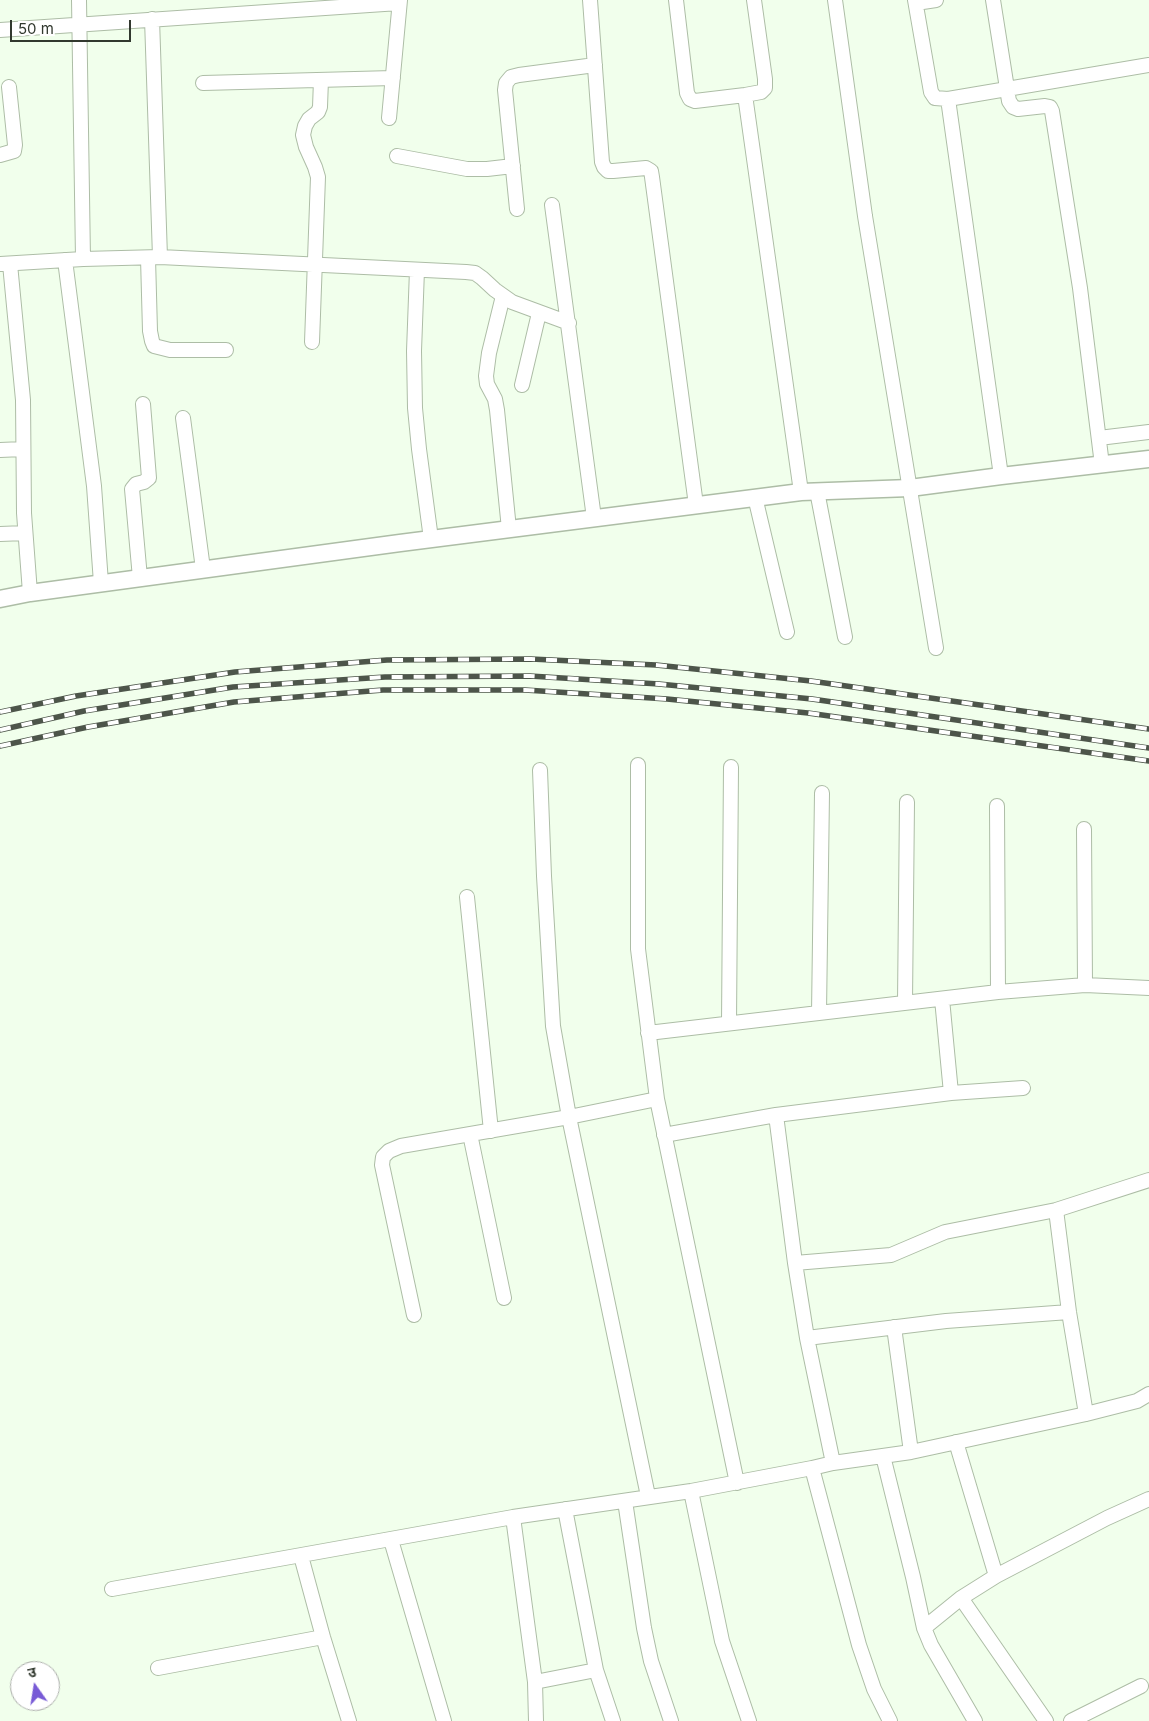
<!DOCTYPE html>
<meta charset="utf-8">
<style>
body{margin:0}
#map{position:relative;width:1149px;height:1721px;overflow:hidden;background:#f1ffec;font-family:Inter,"Noto Sans Devanagari",sans-serif}
canvas{display:block}
.north{position:absolute;left:10px;top:1661px;width:50px;height:50px;box-sizing:border-box;background:#fff;border:1px solid #adb0ac;border-radius:50%;rotate:347deg;font-size:14px;font-weight:700;line-height:20px;text-align:center;color:#32392f}
.north::after{content:'';display:block;margin:auto;width:18px;height:22px;background:#785bd6;clip-path:polygon(50% 0,100% 100%,50% 72%,0 100%)}
.scale{position:absolute;left:10px;top:20px;width:121px;height:22px;box-sizing:border-box;border:2px solid #32392f;border-top:0;padding-left:6px;font-size:15px;line-height:18px;white-space:nowrap;color:#32392f;-webkit-text-stroke:4px #fff;paint-order:stroke}
</style>
<div id="map">
<canvas width="1149" height="1721"></canvas>
<div class="north">उ</div>
<div class="scale">50 m</div>
</div>
<script>
const ctx = document.querySelector('canvas').getContext('2d');
ctx.lineJoin = 'round';
function shape(rows) {
  const path = new Path2D();
  for (const r of rows) {
    path.moveTo(r[0], r[1]);
    for (let i = 2; i < r.length; i += 2) path.lineTo(r[i], r[i + 1]);
  }
  return path;
}
function trace(path, color, width, dash) {
  ctx.strokeStyle = color;
  ctx.lineWidth = width;
  ctx.lineCap = dash ? 'butt' : 'round';
  ctx.setLineDash(dash || []);
  ctx.stroke(path);
}
const minor = shape([
 [79,0,83,259],
 [590,0,602,162,604,167,608,171,613,171,646,168,651,171,652,177,696,505],
 [676,0,687,93,690,99,695,101,745,95,761,92,765,88,765,79,754,0],
 [835,0,865,216,936,648],
 [915,0,931,92,935,98,948,99,1149,65],
 [993,0,1009,101,1013,107,1018,109,1045,106,1050,107,1052,111,1080,288,1102,465],
 [916,3,936,0],
 [152,19,160,257],
 [0,30,399,3],
 [203,83,393,78],
 [745,95,801,492],
 [948,99,1001,476],
 [389,118,400,0],
 [0,155,14,151,15,145,9,87],
 [397,156,467,169,487,169,513,166],
 [552,205,594,518],
 [517,209,505,90,506,83,511,77,519,75,595,65],
 [148,258,150,331,152,341,154,346,170,350,226,350],
 [65,260,94,486,101,583],
 [0,264,83,259,160,257,466,272,475,273,482,278,495,290,512,302,569,323],
 [10,264,23,400,24,513,30,593],
 [417,270,414,351,415,408,419,449,431,539],
 [503,296,489,353,486,376,487,384,495,399,497,410,509,529],
 [312,342,318,177,315,167,306,147,303,135,305,126,309,119,318,112,320,107,321,80],
 [522,385,539,313],
 [183,418,203,569],
 [1099,438,1149,432],
 [0,450,23,449],
 [817,491,845,637],
 [755,497,787,632],
 [0,534,25,533],
 [140,578,132,489,136,484,144,482,149,478,143,404],
 [638,765,638,949,657,1099,737,1483],
 [540,770,544,876,553,1026,569,1117,648,1496],
 [997,806,998,992],
 [1084,829,1085,985],
 [467,897,491,1131],
 [942,999,951,1093],
 [905,1002,907,802],
 [819,1013,822,793],
 [729,1023,731,767],
 [648,1033,998,992,1085,985,1149,988],
 [776,1115,795,1263,807,1338,833,1463],
 [470,1134,504,1298],
 [664,1135,776,1115,951,1093,1023,1088],
 [1056,1210,1069,1312,1086,1414],
 [795,1263,891,1255,945,1232,1056,1210,1149,1180],
 [414,1315,382,1165,383,1157,389,1151,401,1146,569,1117,657,1099],
 [894,1327,911,1452],
 [807,1338,946,1321,1069,1312],
 [956,1442,996,1576],
 [883,1456,913,1577,924,1628,931,1645,975,1721],
 [812,1468,859,1645,874,1689,890,1721],
 [691,1491,722,1641,749,1721],
 [625,1501,644,1628,651,1661,671,1721],
 [565,1509,596,1670,613,1721],
 [513,1517,535,1682,536,1721],
 [391,1540,444,1721],
 [301,1556,323,1637,349,1721],
 [112,1589,513,1517,691,1491,812,1468,833,1463,911,1452,1086,1414,1137,1401,1149,1394],
 [961,1598,1046,1721],
 [924,1628,961,1598,996,1576,1107,1518,1149,1499],
 [158,1668,323,1637],
 [535,1682,596,1670],
 [1071,1721,1141,1686]
]);
const tertiary = shape([
 [0,599,30,593,400,543,801,492,910,488,1001,476,1149,459]
]);
trace(minor, '#adbda6', 16);
trace(tertiary, '#adbda6', 19);
trace(minor, '#fff', 14);
trace(tertiary, '#fff', 16);
const rail = shape([
 [0,712,76,696,235,672,387,660,531,659,656,665,811,681,1149,729],
 [0,730,84,711,233,687,385,677,530,676,659,684,812,699,1149,748],
 [0,746,88,727,234,702,383,690,525,690,667,699,808,713,1149,761]
]);
trace(rail, '#4d554a', 5.5);
trace(rail, '#fff', 4, [11]);
</script>
